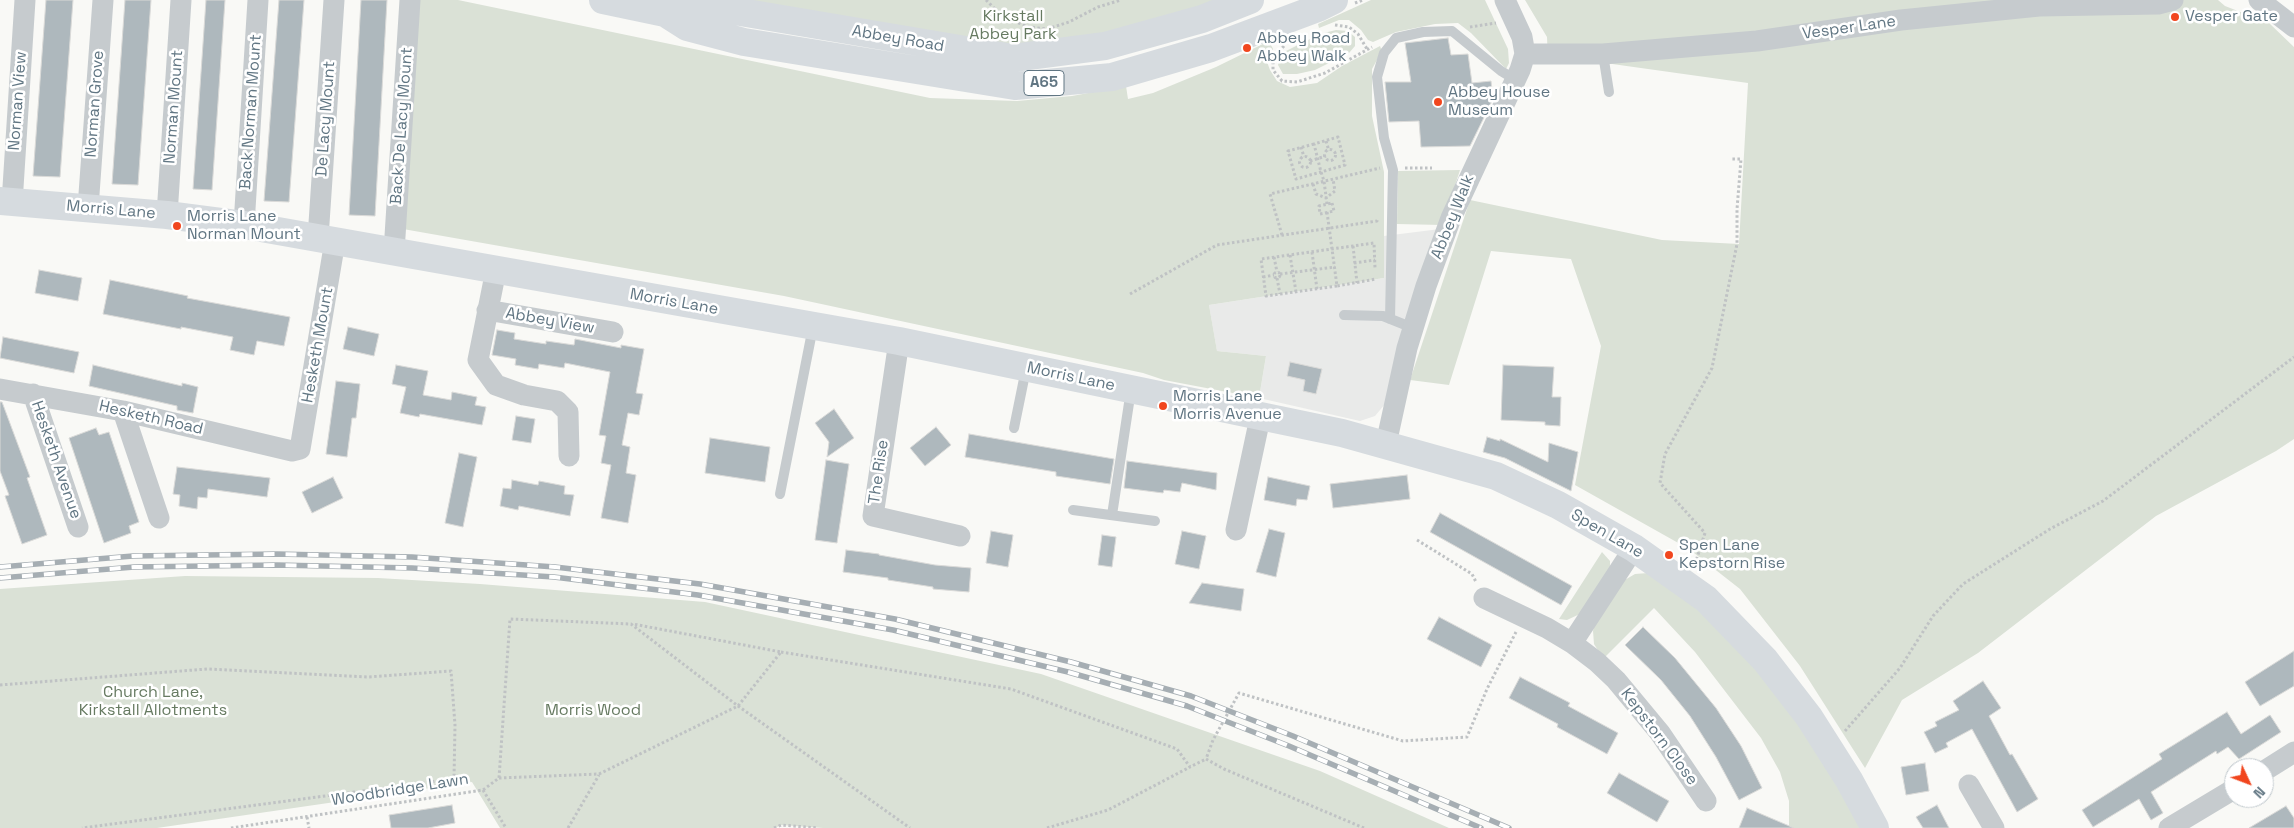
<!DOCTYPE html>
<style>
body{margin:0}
#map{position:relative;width:2294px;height:828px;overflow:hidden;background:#f9f9f6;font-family:"Space Grotesk",sans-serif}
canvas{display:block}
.north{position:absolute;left:2224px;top:758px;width:50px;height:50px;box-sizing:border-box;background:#fff;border:1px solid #c0c8cd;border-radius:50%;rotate:133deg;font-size:14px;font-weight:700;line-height:20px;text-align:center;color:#617683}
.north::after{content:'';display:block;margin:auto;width:18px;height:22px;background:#f1461e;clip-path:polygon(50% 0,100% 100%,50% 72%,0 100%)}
</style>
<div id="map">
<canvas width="2294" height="828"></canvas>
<div class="north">N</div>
</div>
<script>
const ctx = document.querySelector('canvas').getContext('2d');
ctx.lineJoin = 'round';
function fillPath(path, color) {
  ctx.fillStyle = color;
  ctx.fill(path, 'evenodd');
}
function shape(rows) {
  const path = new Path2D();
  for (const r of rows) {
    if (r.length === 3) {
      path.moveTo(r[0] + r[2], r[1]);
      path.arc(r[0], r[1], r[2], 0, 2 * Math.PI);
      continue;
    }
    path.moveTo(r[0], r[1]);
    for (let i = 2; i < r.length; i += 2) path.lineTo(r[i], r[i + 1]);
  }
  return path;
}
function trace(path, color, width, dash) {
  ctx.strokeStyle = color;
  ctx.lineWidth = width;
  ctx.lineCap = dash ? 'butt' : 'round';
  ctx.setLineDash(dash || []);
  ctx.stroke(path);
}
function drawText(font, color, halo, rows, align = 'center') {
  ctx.font = font + ' "Space Grotesk",sans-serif';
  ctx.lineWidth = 5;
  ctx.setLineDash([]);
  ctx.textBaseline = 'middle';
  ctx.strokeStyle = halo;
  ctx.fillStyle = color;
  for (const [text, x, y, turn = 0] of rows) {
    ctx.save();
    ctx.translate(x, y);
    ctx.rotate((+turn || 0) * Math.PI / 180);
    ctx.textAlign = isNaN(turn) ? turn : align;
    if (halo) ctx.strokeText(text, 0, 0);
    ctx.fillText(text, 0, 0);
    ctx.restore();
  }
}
fillPath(shape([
 [1440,229,1385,404,1375,416,1360,421,1259,398,1266,356,1217,351,1209,305,1384,278,1384,236]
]), '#e9eae9');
fillPath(shape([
 [418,0,458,0,930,98,1017,101,1072,96,1126,86,1128,99,1153,93,1216,67,1269,41,1273,49,1266,59,1270,70,1277,81,1290,87,1317,83,1342,66,1380,46,1382,51,1372,69,1372,116,1384,172,1384,278,1209,305,1217,351,1266,356,1259,398,1164,380,1143,373,784,296,403,229],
 [701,0,1228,0,1182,19,1012,52],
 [1371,0,1485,0,1508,49,1509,63,1506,69,1471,33,1458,23,1435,24,1396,32,1373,42,1368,40,1361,30,1349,20,1339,20,1319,28,1318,24],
 [1525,0,2218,0,2225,6,2269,23,2294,47,2294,439,2276,451,2156,516,1978,653,1902,700,1865,768,1800,666,1740,589,1689,549,1575,485,1601,346,1571,259,1491,251,1449,385,1410,380,1470,200,1662,240,1739,244,1748,83,1598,62,1548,63,1547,37],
 [1336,30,1348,31,1355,37,1355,46,1349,53,1315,70,1297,74,1283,74,1278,65,1280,58,1286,51,1320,34],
 [1460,170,1442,225,1397,224,1398,171],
 [1602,552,1610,561,1610,568,1582,613,1567,620,1559,619],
 [1648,573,1719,625,1785,702,1863,828,1789,828,1789,801,1780,772,1761,738,1695,652,1654,608,1605,657,1599,652,1594,644,1593,631,1595,622,1623,581,1635,574],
 [185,576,378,578,480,584,705,602,1041,674,1320,771,1449,828,823,828,781,825,775,828,500,828,472,782,157,828,0,828,0,589]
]), '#dae1d6');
const building = shape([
 [46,0,73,0,60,177,33,176,46,0],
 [125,0,151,0,138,185,112,184,125,0],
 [206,0,225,0,212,190,193,189,206,0],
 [279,0,304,0,289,202,264,201,279,0],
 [361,0,387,0,375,216,349,215,361,0],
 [1448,38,1451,55,1468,54,1472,83,1491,81,1493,99,1470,146,1421,147,1419,121,1389,122,1385,82,1411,82,1405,43,1448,38],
 [39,270,82,278,78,301,35,293,39,270],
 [110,280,188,296,187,298,290,317,284,346,257,341,254,355,230,350,233,337,181,327,181,329,103,314,110,280],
 [348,327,379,334,374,356,343,349,348,327],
 [497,330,515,333,514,339,546,344,546,341,574,345,575,339,621,348,621,345,644,349,636,393,643,394,639,415,628,413,622,445,630,447,626,473,636,475,628,523,601,518,611,465,601,463,606,436,599,435,610,372,565,363,564,368,539,364,538,369,515,365,516,359,492,355,497,330],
 [3,337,79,352,74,373,0,358,3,337],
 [1290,362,1322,369,1316,394,1303,391,1305,380,1287,376,1290,362],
 [93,365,182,386,182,383,198,387,193,413,177,410,177,406,89,386,93,365],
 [396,365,428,371,423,395,451,400,452,392,477,397,475,405,486,407,482,425,420,414,419,417,400,413,406,387,392,384,396,365],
 [1503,365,1554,367,1552,397,1561,397,1560,426,1545,425,1545,422,1501,420,1503,365],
 [336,381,360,384,356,418,352,418,347,457,326,454,336,381],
 [0,402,2,402,30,477,27,478,47,535,22,544,5,496,9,495,0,471,0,402],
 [834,409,854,438,827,457,829,442,815,423,834,409],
 [516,416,535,419,531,443,512,440,516,416],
 [936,427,951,445,925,466,910,448,936,427],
 [96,428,99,435,109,432,139,522,129,526,131,533,104,543,69,438,96,428],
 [969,434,1114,459,1110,484,1056,476,1056,472,965,457,969,434],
 [1487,437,1500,441,1500,439,1548,462,1549,443,1578,452,1571,491,1505,458,1483,452,1487,437],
 [710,438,770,447,765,482,705,473,710,438],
 [459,453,477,457,463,527,445,523,459,453],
 [826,460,849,464,837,543,815,540,826,460],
 [1127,461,1217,473,1216,490,1182,483,1180,492,1164,490,1163,493,1124,488,1127,461],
 [177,467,270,478,267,497,208,489,207,498,198,497,197,509,179,506,180,495,173,494,177,467],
 [1407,475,1410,499,1333,508,1330,484,1407,475],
 [333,477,343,498,312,513,302,492,333,477],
 [1268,477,1310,486,1307,500,1297,499,1296,506,1264,500,1268,477],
 [512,480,538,485,539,481,565,486,564,494,574,495,570,516,519,506,518,510,500,506,503,488,511,489,512,480],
 [1440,513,1572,586,1561,605,1430,532,1440,513],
 [1269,529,1285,533,1276,577,1256,572,1269,529],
 [991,531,1013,535,1008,567,986,563,991,531],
 [1182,531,1206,536,1199,569,1175,564,1182,531],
 [1102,535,1116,537,1112,567,1098,565,1102,535],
 [846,550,879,554,879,555,935,565,971,568,969,592,933,589,933,587,888,580,888,578,843,572,846,550],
 [1202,583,1244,589,1241,611,1189,603,1202,583],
 [1439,617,1492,645,1481,667,1427,639,1439,617],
 [1643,627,1675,658,1716,708,1741,746,1762,788,1739,800,1716,757,1690,716,1661,680,1625,645,1643,627],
 [2294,651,2294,686,2260,706,2245,682,2294,651],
 [1520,677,1570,703,1568,706,1618,733,1607,754,1557,727,1558,724,1509,698,1520,677],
 [1983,681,2001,708,1989,716,2010,755,2012,754,2038,799,2017,812,1972,729,1946,743,1948,747,1935,753,1924,732,1937,726,1935,722,1959,710,1953,701,1983,681],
 [2227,712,2241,734,2270,715,2281,732,2239,759,2228,747,2217,754,2216,751,2151,792,2163,813,2151,820,2139,799,2093,827,2082,810,2162,759,2159,754,2227,712],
 [1925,763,1929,791,1906,795,1901,767,1925,763],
 [1619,773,1669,801,1657,822,1607,793,1619,773],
 [452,805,455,823,428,828,391,828,389,815,452,805],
 [1937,805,1949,828,1923,828,1916,817,1937,805],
 [2286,806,2294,818,2294,828,2249,828,2286,806],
 [1747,808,1794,828,1739,828,1747,808]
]);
fillPath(building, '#aeb8bd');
trace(building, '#dadad8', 1);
trace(shape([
 [986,0,1000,14,1013,21,1030,27,1047,29,1069,22,1098,7,1121,0],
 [1355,3,1363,0],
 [1335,25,1349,27,1358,34,1367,49],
 [1470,27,1496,23],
 [1284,46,1273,58,1273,70,1282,81,1297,82,1325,73,1372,47],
 [1326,141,1329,151],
 [1314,144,1288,151,1296,179,1321,172,1345,165,1338,137,1314,144,1321,172,1324,181,1327,204],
 [1301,147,1304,157],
 [1330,155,5.5],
 [1305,162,5.5],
 [1310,161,1326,156],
 [1405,168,1432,168],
 [1313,184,1316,194,1326,198,1335,191,1333,179],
 [1332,203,1334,211,1320,214,1319,206,1332,203],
 [1327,212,1337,286,1376,279],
 [1282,235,1270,194,1380,168],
 [1353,246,1357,283],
 [1312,252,1317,289],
 [1290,255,1296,292],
 [1274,257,1277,272],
 [1354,263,1375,260],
 [1277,275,3],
 [1280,274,1335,267],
 [1263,277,1274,275],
 [1277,278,1280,294],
 [1337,286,1266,296,1261,259,1374,243,1375,268],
 [1130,294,1217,245,1377,221,1377,218],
 [1417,540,1472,574,1476,582],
 [1695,564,1705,533,1660,483,1665,454,1712,368,1737,244,1737,209,1741,159,1731,159],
 [781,652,1011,689,1177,749,1190,767,1206,759],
 [0,685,207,669,368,677,451,671,455,725,454,779,82,828],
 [1845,731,1900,668,1933,616,1963,584,2050,529,2103,501,2294,357],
 [499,778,599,774,738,706,781,652,633,624],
 [483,790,506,828],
 [307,817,309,828],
 [231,828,483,790,499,778,510,619,631,624,738,706,910,828],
 [568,828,599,775],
 [774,828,781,825,818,828],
 [1047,828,1108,810,1190,767],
 [1364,828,1224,769,1206,759,1213,740,1239,693,1403,741,1467,737,1487,689,1516,632]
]), '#bfc2c4', 3, [2.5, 2.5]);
trace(shape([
 [1603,54,1609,92],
 [1344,315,1383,316,1413,328],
 [1390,319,1393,170,1384,138,1377,77,1384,53,1396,38,1423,32,1452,31,1501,71,1516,80],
 [1014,428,1026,369],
 [780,494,813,327],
 [1073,510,1155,521],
 [1112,515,1131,390]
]), '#c6cbce', 10);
trace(shape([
 [2259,0,2294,27],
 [1525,54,1603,54,1757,41,1901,20,2039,6,2158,4,2173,0],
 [12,203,25,0],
 [88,208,103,0],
 [167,215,181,0],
 [244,225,258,0],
 [318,238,334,0],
 [394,252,410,0],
 [496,270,478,360,496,385,524,395,557,401,568,412,569,456],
 [487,310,613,332],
 [899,341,873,516,960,536],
 [0,389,123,411,292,451,300,449,335,241],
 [33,394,78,527],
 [123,411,159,518],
 [1386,444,1407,348,1426,286,1451,218,1520,70,1525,54,1522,37,1505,0],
 [1236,530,1260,418],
 [1484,598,1547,628,1572,643,1597,662,1616,680,1660,733,1706,801],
 [1572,643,1634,548],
 [2264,771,2294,752],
 [1969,785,1994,828],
 [2169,828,2234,789]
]), '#c6cbce', 21);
trace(shape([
 [0,201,167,215,244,225,899,341,1342,433,1496,476,1558,505,1634,548,1706,599,1765,660,1809,717,1849,780,1875,828]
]), '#d6dbdf', 28);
trace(shape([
 [603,0,665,13,687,3,1013,58,1105,46,1202,19,1250,0],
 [665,13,687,27,744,42,1015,86,1112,77,1211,48,1318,8,1334,0]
]), '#d6dbdf', 28);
const rail = shape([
 [0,567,133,556,277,554,412,557,555,567,700,584,895,619,1071,662,1191,696,1293,736,1509,828],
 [0,578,134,567,277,565,412,568,554,577,698,595,893,630,1068,672,1187,706,1289,746,1481,828]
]);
trace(rail, '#a6aeb3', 5.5);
trace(rail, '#fff', 4, [11]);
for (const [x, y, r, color] of [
 [2175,17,5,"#f1461e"],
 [1247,48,5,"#f1461e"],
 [1438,102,5,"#f1461e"],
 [177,226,5,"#f1461e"],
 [1163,406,5,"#f1461e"],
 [1669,555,5,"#f1461e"]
]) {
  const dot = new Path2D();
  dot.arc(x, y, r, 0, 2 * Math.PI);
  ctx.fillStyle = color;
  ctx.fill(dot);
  trace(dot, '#fff', 2);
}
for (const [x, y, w] of [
 [1044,83,40]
]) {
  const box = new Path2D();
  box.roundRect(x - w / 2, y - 12.5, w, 25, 4);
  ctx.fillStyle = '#fff';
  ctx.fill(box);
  trace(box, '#617683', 1);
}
drawText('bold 15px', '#617683', null, [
 ["A65",1044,83]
]);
drawText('16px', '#667a61', '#fff', [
 ["Kirkstall",1013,17],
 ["Abbey Park",1013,35],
 ["Church Lane,",153,693],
 ["Kirkstall Allotments",153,711],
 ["Morris Wood",593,711]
]);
drawText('16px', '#617683', '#fff', [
 ["Vesper Gate",2185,17],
 ["Abbey Road",1257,39],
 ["Abbey Walk",1257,57],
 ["Abbey House",1448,93],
 ["Museum",1448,111],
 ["Morris Lane",187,217],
 ["Norman Mount",187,235],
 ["Morris Lane",1173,397],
 ["Morris Avenue",1173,415],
 ["Spen Lane",1679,546],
 ["Kepstorn Rise",1679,564]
], 'left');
drawText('16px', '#617683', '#fff', [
 ["Vesper Lane",1849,28,-8],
 ["Abbey Road",898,39,10],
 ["Norman View",18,101,-86],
 ["Norman Grove",95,104,-86],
 ["Norman Mount",174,107,-86],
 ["Back Norman Mount",251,112,-86],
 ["De Lacy Mount",326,119,-86],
 ["Back De Lacy Mount",402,126,-86],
 ["Morris Lane",111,210,5],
 ["Abbey Walk",1453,217,-68],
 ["Morris Lane",674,302,10],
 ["Abbey View",550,321,10],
 ["Hesketh Mount",318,345,-80],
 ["Morris Lane",1071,377,12],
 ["Hesketh Road",151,418,13],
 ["Hesketh Avenue",56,460,71],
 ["The Rise",879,472,-82],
 ["Spen Lane",1607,534,30],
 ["Kepstorn Close",1659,737,53],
 ["Woodbridge Lawn",400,790,-9]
]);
</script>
